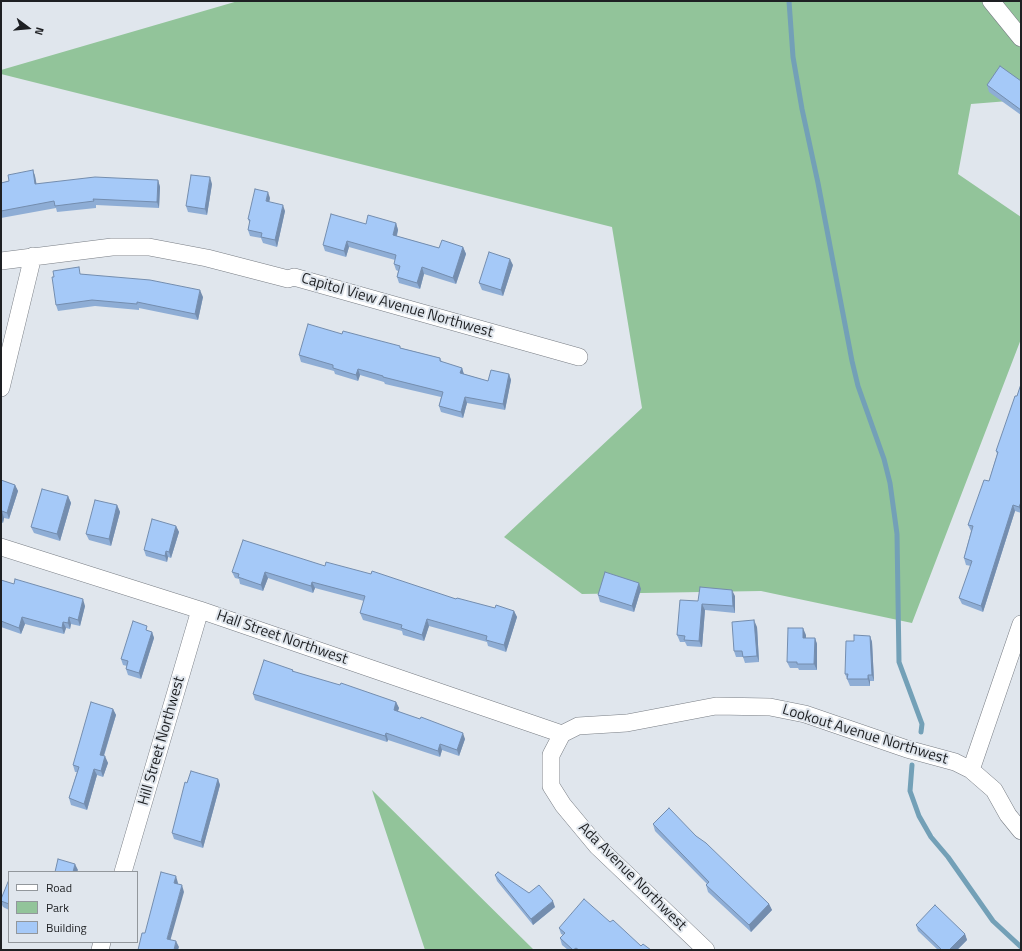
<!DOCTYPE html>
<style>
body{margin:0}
#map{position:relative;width:1022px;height:951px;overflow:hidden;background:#e0e6ed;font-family:"Titillium Web",sans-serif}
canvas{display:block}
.frame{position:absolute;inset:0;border:2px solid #1e2023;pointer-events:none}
.legend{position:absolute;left:8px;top:871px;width:130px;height:72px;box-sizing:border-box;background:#e0e6ed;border:1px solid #92979c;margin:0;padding:5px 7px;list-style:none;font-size:12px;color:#1e2023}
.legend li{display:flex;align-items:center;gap:8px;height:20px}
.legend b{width:20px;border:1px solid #92979c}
.north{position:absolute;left:8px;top:8px;width:40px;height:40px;-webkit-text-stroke:3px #e0e6ed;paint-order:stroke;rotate:106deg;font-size:11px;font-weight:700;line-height:16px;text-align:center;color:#1e2023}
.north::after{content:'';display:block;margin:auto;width:14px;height:18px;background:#1e2023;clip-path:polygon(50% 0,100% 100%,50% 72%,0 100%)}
</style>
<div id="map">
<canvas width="1022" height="951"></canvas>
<div class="frame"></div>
<ul class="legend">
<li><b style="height:5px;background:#fff"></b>Road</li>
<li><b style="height:11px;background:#92c49a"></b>Park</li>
<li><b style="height:11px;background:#a5c9f8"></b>Building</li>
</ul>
<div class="north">N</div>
</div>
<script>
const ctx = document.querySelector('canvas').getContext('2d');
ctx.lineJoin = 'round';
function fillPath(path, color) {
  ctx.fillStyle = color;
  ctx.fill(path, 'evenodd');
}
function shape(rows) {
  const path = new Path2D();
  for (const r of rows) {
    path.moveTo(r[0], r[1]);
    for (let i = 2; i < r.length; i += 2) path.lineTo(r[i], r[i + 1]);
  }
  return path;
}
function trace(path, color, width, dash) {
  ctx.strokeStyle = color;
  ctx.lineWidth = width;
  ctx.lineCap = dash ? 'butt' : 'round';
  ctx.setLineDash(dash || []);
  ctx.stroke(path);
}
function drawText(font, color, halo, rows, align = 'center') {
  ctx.font = font + ' "Titillium Web",sans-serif';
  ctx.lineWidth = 4;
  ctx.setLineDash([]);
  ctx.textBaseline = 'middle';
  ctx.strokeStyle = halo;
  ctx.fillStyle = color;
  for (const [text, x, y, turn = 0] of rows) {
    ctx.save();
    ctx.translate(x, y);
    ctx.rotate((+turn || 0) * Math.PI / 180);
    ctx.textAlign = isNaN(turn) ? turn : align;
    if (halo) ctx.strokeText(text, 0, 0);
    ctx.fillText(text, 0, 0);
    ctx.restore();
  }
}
fillPath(shape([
 [238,1,1021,1,1021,100,971,104,958,174,1021,217,1021,339,912,623,761,591,582,594,504,537,642,408,612,227,1,74,1,70],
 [372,790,534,950,425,950]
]), '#92c49a');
trace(shape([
 [789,1,793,57,802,109,818,183,852,361,858,386,884,459,890,483,897,534,899,662,922,724,921,732],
 [912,765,910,791,919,816,931,837,948,857,993,921,1021,947]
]), '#73a0b7', 5);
const minor = shape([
 [991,1,1021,38],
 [1,261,112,247,149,247,207,258,288,279,294,277,579,357],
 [1,388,33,256],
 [1,547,200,610,562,734],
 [562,734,578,726,627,723,716,706,770,707,805,714,907,749,955,762,971,770,994,790,1008,815,1021,831],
 [562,734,551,755,551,786,563,805,597,846,706,950],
 [971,770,1021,624],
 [123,872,200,610],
 [100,950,102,942]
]);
trace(minor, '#787d84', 18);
trace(minor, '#fff', 17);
fillPath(shape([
 [1021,81,1021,115,989,92,987,85],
 [33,170,35,176,36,184,158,180,160,187,159,208,96,205,96,208,57,212,56,208,1,218,1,183,9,181],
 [212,184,207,215,188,212,186,206],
 [270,198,269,202,285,211,277,247,263,243,261,238,250,236,248,230,250,224,248,219],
 [396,223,398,230,397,236,439,248,463,247,466,254,456,284,424,274,420,289,399,283,397,277,398,271,396,270,394,264,395,260,349,247,346,257,325,251,323,245,366,224],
 [513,265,503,296,482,290,479,283],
 [82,274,203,297,198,320,139,308,139,310,95,306,58,311,56,305],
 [401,348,440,358,442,362,462,368,464,374,488,381,509,374,511,380,505,410,467,403,463,418,441,412,439,406,441,397,385,384,384,382,360,375,358,381,335,374,334,371,301,362,299,355],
 [1021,384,1021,513,1015,511,983,612,962,604,959,598,971,566,966,565,964,558,971,531,968,525,989,481,997,454,996,451,1017,396],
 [1,480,15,485,18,491,9,519,4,518,3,523,1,522],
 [68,496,71,503,60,541,34,533,31,527],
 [117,505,120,512,111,546,89,540,86,534],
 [176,526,179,532,171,558,168,557,167,562,146,556,144,550],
 [325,566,456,599,495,608,514,611,517,617,506,652,488,646,487,642,429,626,424,641,403,635,402,631,363,620,360,613,364,601,315,588,313,593,268,578,263,591,240,584,239,579,235,578,232,572],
 [1,580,85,606,80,626,71,624,70,629,66,628,64,634,25,624,21,634,1,627],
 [641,589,634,612,600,602,598,595],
 [735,596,735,613,705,610,702,647,687,646,685,642,680,642,677,635,698,601],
 [757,627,759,662,745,663,743,657,736,657,734,651],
 [149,631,152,632,154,638,141,679,128,675,126,669,127,666,123,665,121,659],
 [806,635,806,638,815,638,817,644,817,670,799,670,798,668,790,668,787,662],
 [870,636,872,642,874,681,870,681,870,686,850,686,845,674,854,641],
 [293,670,294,672,396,702,399,708,398,711,465,739,459,756,442,750,440,757,388,740,387,742,255,700,253,694],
 [113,709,116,715,104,756,108,763,103,777,97,775,87,810,71,805,69,798,77,772,75,772,73,765],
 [218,779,220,785,203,848,174,839,172,833,187,783],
 [653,824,696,836,769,904,772,910,751,932,708,892,706,885,707,884,655,831],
 [495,875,529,893,555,907,533,925,497,881],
 [9,882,9,910,3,907,1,903,1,899],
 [610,922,641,946,651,950,568,950,562,945,560,938,563,935,561,934,559,928],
 [916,925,965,934,967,940,957,950,938,950,918,931]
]), '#8eadd5');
fillPath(shape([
 [33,170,35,176,38,191,35,184],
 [210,177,212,184,207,215,205,209],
 [158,180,160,187,159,208,157,202],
 [268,192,270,198,268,207,266,201],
 [283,205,285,211,277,247,275,240],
 [396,223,398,230,395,241,393,235],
 [347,241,349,247,346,257,344,251],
 [463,247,466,254,456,284,453,278],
 [510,259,513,265,503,296,501,290],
 [422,267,424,274,420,289,417,283],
 [200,290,203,297,198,320,195,314],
 [462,368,464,375,460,373],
 [358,369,360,375,358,381,356,375],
 [509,374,511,380,505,410,503,404],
 [465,397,467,403,463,418,461,412],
 [15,485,18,491,9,519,7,513],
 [68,496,71,503,60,541,57,534],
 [1021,502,1021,512,1019,507],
 [117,505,120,512,111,546,109,539],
 [1013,505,1015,511,983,612,981,606],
 [2,511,4,518,3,523,1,517],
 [176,526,179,532,171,558,169,552],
 [166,551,168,557,167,562,165,556],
 [265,572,268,578,263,591,261,585],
 [312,582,315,588,313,593,311,586],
 [639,583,641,589,634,612,632,606],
 [732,590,735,596,735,613,733,606],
 [83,599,85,606,80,626,78,620],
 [702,604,705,610,702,647,699,641],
 [514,611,517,617,506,652,504,645],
 [22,617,25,624,21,634,19,628],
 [69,617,71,624,70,629,68,623],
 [427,619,429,626,424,641,422,635],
 [754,620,757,627,759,662,757,656],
 [63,622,66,628,64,634,62,628],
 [803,628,806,635,806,644,803,638],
 [152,632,154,638,141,679,139,673],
 [870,636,872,642,874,681,872,675],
 [815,638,817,644,817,670,814,664],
 [868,675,870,681,870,686,868,679],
 [396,702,399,708,396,716,394,710],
 [113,709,116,715,102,761,100,755],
 [386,733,388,740,387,742,385,736],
 [463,733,465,739,459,756,457,750],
 [440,744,442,750,440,757,438,751],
 [105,756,108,763,103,777,101,771],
 [94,769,97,775,87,810,84,804],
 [218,779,220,785,203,848,201,842],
 [75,864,78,870,77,872,73,872],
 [176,876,178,883,176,889,174,883],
 [182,885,184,892,169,945,167,939],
 [553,901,555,907,533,925,531,919],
 [769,904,772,910,751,932,749,925],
 [965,934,967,940,957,950,949,950],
 [176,941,179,947,178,950,174,950]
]), '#748dae');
const building = shape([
 [1000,66,1021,81,1021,110,987,85,1000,66],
 [33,170,35,184,95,177,158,180,157,202,93,199,94,201,55,206,54,201,1,211,1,183,9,181,8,175,33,170],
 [191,175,210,177,205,209,186,206,191,175],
 [255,189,268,192,266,201,283,205,275,240,261,237,262,233,248,230,250,220,248,219,255,189],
 [331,214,366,224,368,215,396,223,393,235,439,248,442,240,463,247,453,278,422,267,417,283,397,277,400,266,394,264,396,255,347,241,344,251,323,245,331,214],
 [489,252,510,259,501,290,479,283,489,252],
 [79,267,80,274,150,280,200,290,195,314,137,302,137,304,92,300,56,305,52,277,54,277,53,271,79,267],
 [308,324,342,334,343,331,377,340,400,346,400,348,440,358,440,361,462,368,460,373,488,381,491,370,509,374,503,404,465,397,461,412,439,406,443,392,383,377,383,376,358,369,356,375,333,368,333,365,299,355,308,324],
 [1021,384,1021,502,1019,507,1013,505,981,606,959,598,972,561,964,558,973,526,968,525,984,480,989,481,998,452,996,451,1015,396,1017,396,1021,384],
 [1,480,15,485,7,513,2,511,1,515,1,480],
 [42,489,68,496,57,534,31,527,42,489],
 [95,500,117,505,109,539,86,534,95,500],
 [152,519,176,526,169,552,166,551,165,556,144,550,152,519],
 [243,540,325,566,326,562,371,574,372,571,456,599,457,598,495,608,496,605,514,611,504,645,486,640,487,636,427,619,422,635,401,628,402,625,360,613,365,596,312,582,311,586,265,572,261,585,238,577,239,574,232,572,243,540],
 [605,572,639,583,632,606,598,595,605,572],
 [15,579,83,599,78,620,69,617,68,623,63,622,62,628,22,617,19,628,1,621,1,580,14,584,15,579],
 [700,587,732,590,733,606,702,604,699,641,684,640,685,636,677,635,680,600,698,601,700,587],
 [754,620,757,656,743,657,742,651,734,651,732,622,754,620],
 [133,621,147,626,146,630,152,632,139,673,126,669,128,661,121,659,133,621],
 [788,628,803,628,803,638,815,638,814,664,797,664,797,662,787,662,788,628],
 [854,635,870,636,872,675,868,675,868,679,847,679,848,674,845,674,846,641,854,641,854,635],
 [264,660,293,670,292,671,340,685,341,683,396,702,394,710,420,719,421,717,463,733,457,750,440,744,438,751,386,733,385,736,253,694,264,660],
 [91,702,113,709,100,755,105,756,101,771,94,769,84,804,69,798,79,767,73,765,91,702],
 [191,771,218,779,201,842,172,833,185,782,187,783,191,771],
 [669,808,696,836,706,843,769,904,749,925,706,885,709,882,653,824,669,808],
 [58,859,75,864,73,872,55,872,58,859],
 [161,872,176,876,174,883,182,885,167,939,176,941,174,950,138,950,142,933,145,933,161,872],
 [498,872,529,893,539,885,553,901,531,919,495,875,498,872],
 [8,882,9,882,9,904,1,901,1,899,8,882],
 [584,899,610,922,613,920,641,946,643,944,651,950,579,950,576,948,573,950,560,938,565,933,559,928,584,899],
 [935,905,965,934,949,950,942,950,916,925,935,905]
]);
fillPath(building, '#a5c9f8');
trace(building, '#748dae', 1);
drawText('15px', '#1e2023', '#e0e6ed', [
 ["Capitol View Avenue Northwest",397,306,16],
 ["Hall Street Northwest",282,638,19],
 ["Lookout Avenue Northwest",865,735,17],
 ["Hill Street Northwest",162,741,-74],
 ["Ada Avenue Northwest",632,877,45]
]);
</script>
